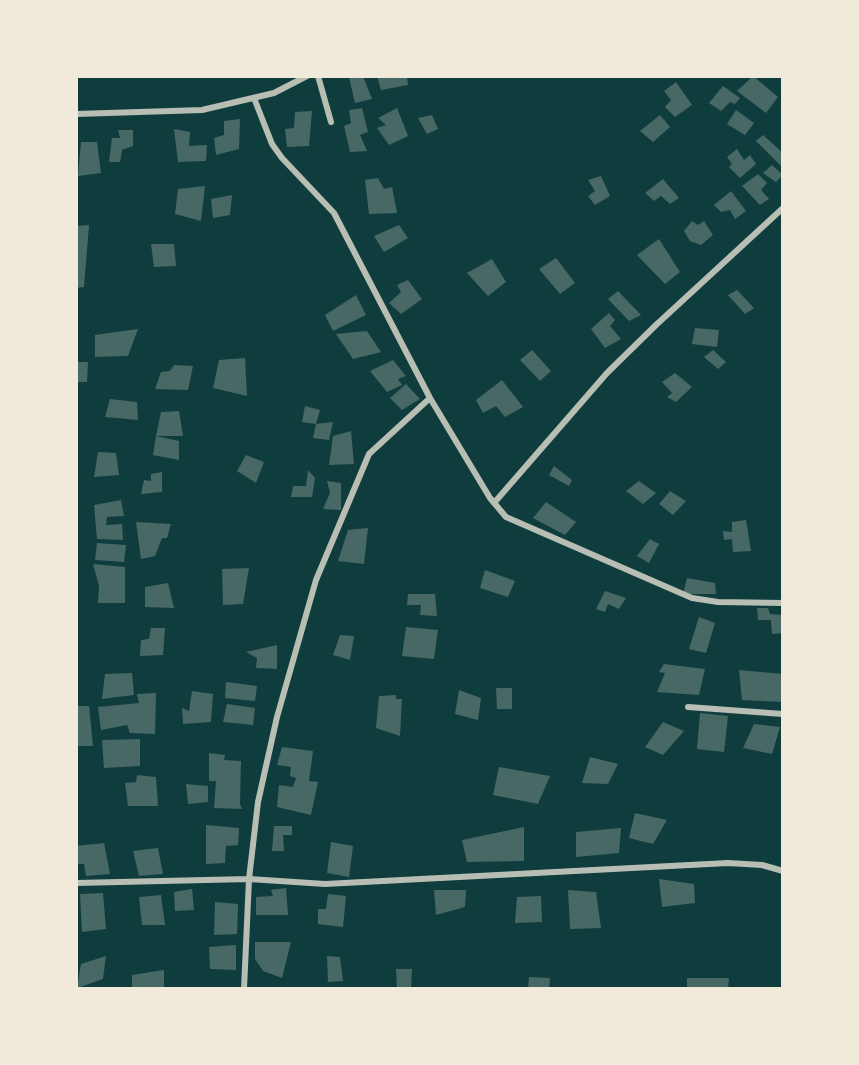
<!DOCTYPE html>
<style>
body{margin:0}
#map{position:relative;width:859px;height:1065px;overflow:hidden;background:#0f3d3e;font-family:Lora,serif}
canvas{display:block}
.frame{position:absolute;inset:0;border:78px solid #f1e9da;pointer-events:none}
</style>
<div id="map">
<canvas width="859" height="1065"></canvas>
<div class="frame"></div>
</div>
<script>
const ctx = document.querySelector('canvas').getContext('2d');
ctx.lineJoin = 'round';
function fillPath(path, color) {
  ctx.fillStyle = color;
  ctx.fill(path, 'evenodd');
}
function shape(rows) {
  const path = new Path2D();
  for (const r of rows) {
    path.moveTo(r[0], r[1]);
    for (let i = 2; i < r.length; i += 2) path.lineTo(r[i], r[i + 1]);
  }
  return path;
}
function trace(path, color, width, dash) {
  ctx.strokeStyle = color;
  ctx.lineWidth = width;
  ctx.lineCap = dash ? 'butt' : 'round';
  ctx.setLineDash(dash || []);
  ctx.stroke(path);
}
fillPath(shape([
 [363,76,372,99,355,103,349,77],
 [377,76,407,76,408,85,381,90],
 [753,76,778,97,766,113,737,91],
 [676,82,692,105,675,117,665,107,671,100,664,91],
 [723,86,740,98,735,104,730,102,721,111,709,103],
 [362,108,368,132,360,135,367,151,350,152,344,126,351,123,349,110],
 [397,108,408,136,389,145,377,128,386,125,378,118],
 [736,110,754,123,745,135,727,124],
 [312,111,309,146,287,147,285,129,294,128,295,112],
 [432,115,438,129,427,134,418,118],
 [660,115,670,127,653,142,640,131],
 [240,119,239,149,216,155,214,138,224,135,224,121],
 [174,129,190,132,189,146,207,145,206,161,178,162],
 [118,130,133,130,133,146,122,150,120,162,109,162,112,138,120,138],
 [763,135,783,153,783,168,756,141],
 [81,142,97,142,101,173,78,176],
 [737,149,744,160,750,155,756,164,740,178,729,167,732,164,727,157],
 [772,165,783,175,776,182,763,173],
 [758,174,767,183,761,190,769,199,760,205,742,186],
 [601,176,610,196,595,205,588,196,595,191,588,180],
 [378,178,384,189,392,187,397,213,369,214,365,180],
 [663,179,679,198,670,204,661,196,654,201,645,193],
 [205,186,201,221,175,214,178,189],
 [731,191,746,211,735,219,730,210,721,212,714,205],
 [232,195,230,215,213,218,211,199],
 [692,221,698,225,704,221,713,235,701,245,690,241,684,231],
 [89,225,84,287,76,288,76,226],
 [399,225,408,238,384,252,374,236],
 [659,239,680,272,665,284,637,255],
 [151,244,174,244,176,266,154,267],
 [556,258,575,283,560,294,539,269],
 [492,259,506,282,488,296,467,273],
 [408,280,422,299,401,314,389,303,401,292,397,285],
 [737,290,754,308,745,314,728,295],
 [618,291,641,315,629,321,608,299],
 [356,295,366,315,333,331,325,315],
 [609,313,615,320,610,326,621,339,605,348,591,329],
 [695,328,719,330,717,347,692,344],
 [138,329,128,356,95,357,95,335],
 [367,331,381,352,353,359,336,334],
 [532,350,551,371,540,381,520,360],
 [713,350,726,362,718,369,704,357],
 [245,358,247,396,213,388,219,360],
 [393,360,406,376,398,379,402,385,387,392,370,371],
 [76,362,88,362,87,382,76,382],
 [174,365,193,366,188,390,155,389,161,372,170,371],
 [675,373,692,387,676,402,667,397,672,393,662,382],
 [502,380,523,407,505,417,496,406,483,413,476,400],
 [406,384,420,399,402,410,390,398],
 [110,399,137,402,138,420,105,417],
 [305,406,320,410,316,424,302,422],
 [179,411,183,436,156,436,179,441,179,460,153,455,156,436,161,412],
 [333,422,329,440,313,438,316,424],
 [351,431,354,464,329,465,333,436],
 [98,452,116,453,119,475,94,477],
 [246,455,264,462,256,483,237,471],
 [554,466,572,480,569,486,549,475],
 [308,470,315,478,312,497,291,497,293,486,306,486],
 [162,472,162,492,141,494,144,480,151,481,151,474],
 [327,481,341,483,341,510,323,509,330,493],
 [639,481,656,493,643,504,626,491],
 [670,491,686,501,673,515,659,504],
 [121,500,124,516,107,517,106,525,122,524,123,540,97,539,94,505],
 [546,502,576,522,565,535,533,518],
 [746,520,751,551,733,552,732,539,724,540,723,531,732,532,732,522],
 [136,522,171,524,167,538,162,538,155,556,141,559],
 [368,528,364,564,338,561,348,530],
 [650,539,659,544,649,563,637,556],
 [97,543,126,545,124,562,95,560],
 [93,564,125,567,125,603,98,603,99,586],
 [249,568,243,604,223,605,222,569],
 [485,570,515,581,508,597,480,588],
 [687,578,715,583,716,594,683,594],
 [168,583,174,608,145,607,145,587],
 [605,591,626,598,619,609,608,604,605,612,596,609],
 [408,594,435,594,437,616,420,615,421,605,407,605],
 [757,608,768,608,770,614,783,615,783,633,772,634,771,620,758,620],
 [699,617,715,623,706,653,689,649],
 [406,627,438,630,434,659,402,656],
 [151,628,165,628,163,655,140,656,141,640,149,639],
 [340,635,354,636,350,660,333,655],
 [277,645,277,669,256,668,257,658,246,652],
 [664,664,705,669,699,695,657,692,665,673,659,672],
 [739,670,783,674,783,702,742,700],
 [132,673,134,695,102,699,105,674],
 [226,682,257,686,255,701,225,698],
 [496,688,512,688,512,709,497,709],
 [459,690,481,698,478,720,455,714],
 [192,691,213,694,211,722,183,724,182,708,189,711],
 [156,693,155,734,130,733,127,725,101,730,98,707,139,703,137,694],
 [396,695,396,699,402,699,400,736,376,728,379,696],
 [227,704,255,708,253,725,223,722],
 [76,706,89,706,93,746,76,746],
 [700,713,728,716,724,752,697,749],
 [663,722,684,731,663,755,645,747],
 [754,724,780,727,772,754,743,748],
 [140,739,140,766,104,768,102,740],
 [282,747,313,751,309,781,318,782,311,815,277,807,279,785,293,787,296,778,290,776,291,767,277,765],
 [209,753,225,755,224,760,241,761,240,804,242,809,214,808,216,781,209,781],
 [590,757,618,764,608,784,582,783],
 [499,767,550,776,538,804,493,795],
 [137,775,156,777,158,806,128,806,125,783,136,782],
 [186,784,208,786,208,802,188,804],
 [635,813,667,820,653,844,629,838],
 [206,825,239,828,238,845,226,846,225,863,206,864],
 [274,826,292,826,292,835,283,835,284,851,272,851],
 [524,827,524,861,467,862,462,840],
 [621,828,619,853,576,857,576,832],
 [331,842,353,846,349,877,327,873],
 [104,843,110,874,86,876,84,864,78,864,76,846],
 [158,848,163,874,139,876,133,851],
 [659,879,694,884,695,903,662,907],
 [286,888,288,915,256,915,256,897,273,896,271,890],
 [192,889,194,910,175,911,174,892],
 [434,890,466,890,465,907,436,915],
 [568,890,596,892,601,928,570,929],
 [103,893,106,929,82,932,80,894],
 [328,894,346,896,343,927,318,924,318,909,326,909],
 [161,895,165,925,142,925,139,897],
 [541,896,542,922,515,923,517,897],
 [215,902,238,904,237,934,214,935],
 [255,942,291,942,282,978,263,971,255,959],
 [236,945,236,970,210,969,209,947],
 [106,956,103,979,77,988,81,964],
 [327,956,340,957,343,981,328,982],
 [396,969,412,969,411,989,397,989],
 [164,970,164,989,132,989,132,975],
 [529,977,550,978,549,989,528,989],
 [687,978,729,978,728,989,687,989]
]), '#486865');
trace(shape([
 [318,76,331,122],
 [254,98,272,144,282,158,334,213,430,398,490,498,506,517,692,598,718,602,783,603],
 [76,114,202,110,274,93,307,76],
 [494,503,607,373,656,325,783,208],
 [688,707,783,714],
 [76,883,249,879,258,802,277,717,316,580,369,454,430,398],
 [244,989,249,879,325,884,728,863,762,865,783,871]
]), '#b8beb3', 6);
</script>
